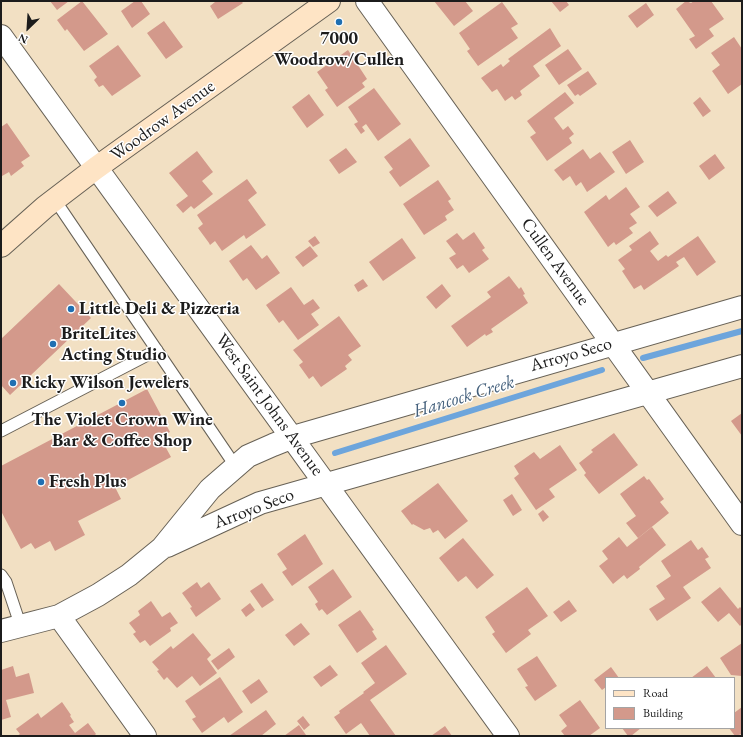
<!DOCTYPE html>
<style>
body{margin:0}
#map{position:relative;width:743px;height:737px;overflow:hidden;background:#f2e0c3;font-family:"EB Garamond",serif}
canvas{display:block}
.frame{position:absolute;inset:0;border:2px solid #1c1c1c;pointer-events:none}
.legend{position:absolute;left:605px;top:677px;width:130px;height:52px;box-sizing:border-box;background:#fff;border:1px solid #a4a4a4;margin:0;padding:5px 7px;list-style:none;font-size:12px;color:#1c1c1c}
.legend li{display:flex;align-items:center;gap:8px;height:20px}
.legend b{width:20px;border:1px solid #a4a4a4}
.north{position:absolute;left:8px;top:8px;width:40px;height:40px;-webkit-text-stroke:3px #fff;paint-order:stroke;rotate:205deg;font-size:11px;font-weight:700;line-height:16px;text-align:center;color:#1c1c1c}
.north::after{content:'';display:block;margin:auto;width:14px;height:18px;background:#1c1c1c;clip-path:polygon(50% 0,100% 100%,50% 72%,0 100%)}
</style>
<div id="map">
<canvas width="743" height="737"></canvas>
<div class="frame"></div>
<ul class="legend">
<li><b style="height:5px;background:#fee4c5"></b>Road</li>
<li><b style="height:11px;background:#d3998b"></b>Building</li>
</ul>
<div class="north">N</div>
</div>
<script>
const ctx = document.querySelector('canvas').getContext('2d');
ctx.lineJoin = 'round';
function shape(rows) {
  const path = new Path2D();
  for (const r of rows) {
    path.moveTo(r[0], r[1]);
    for (let i = 2; i < r.length; i += 2) path.lineTo(r[i], r[i + 1]);
  }
  return path;
}
function trace(path, color, width, dash) {
  ctx.strokeStyle = color;
  ctx.lineWidth = width;
  ctx.lineCap = dash ? 'butt' : 'round';
  ctx.setLineDash(dash || []);
  ctx.stroke(path);
}
function fillPath(path, color) {
  ctx.fillStyle = color;
  ctx.fill(path, 'evenodd');
}
function drawText(font, color, halo, rows, align = 'center') {
  ctx.font = font + ' "EB Garamond",serif';
  ctx.lineWidth = 3;
  ctx.setLineDash([]);
  ctx.textBaseline = 'middle';
  ctx.strokeStyle = halo;
  ctx.fillStyle = color;
  for (const [text, x, y, turn = 0] of rows) {
    ctx.save();
    ctx.translate(x, y);
    ctx.rotate((+turn || 0) * Math.PI / 180);
    ctx.textAlign = isNaN(turn) ? turn : align;
    if (halo) ctx.strokeText(text, 0, 0);
    ctx.fillText(text, 0, 0);
    ctx.restore();
  }
}
trace(shape([
 [643,358,742,331],
 [335,453,602,370]
]), '#6da5dc', 6);
fillPath(shape([
 [50,1,69,1,57,10],
 [82,1,108,34,84,51,67,29,65,31,57,20],
 [135,1,141,1,150,14,132,28,121,11],
 [214,1,241,1,243,3,218,19,210,6,215,2],
 [434,1,465,1,473,11,454,26],
 [551,1,566,1,569,5,560,12],
 [686,1,691,3,694,1,711,1,724,19,709,29,714,36,696,49,689,39,695,36,676,9],
 [502,2,518,24,511,28,518,38,478,66,467,51,470,49,459,33],
 [646,3,654,15,637,28,628,16],
 [164,21,183,47,166,59,147,33],
 [550,28,561,46,533,66,540,76,520,91,522,95,515,100,512,96,505,101,497,89,492,92,481,78,501,64,503,67,510,61,508,59],
 [734,37,742,49,742,84,728,94,712,71,720,65,711,53],
 [118,45,141,76,112,96,103,85,99,87,94,80,97,77,89,66],
 [568,49,582,69,559,85,545,65],
 [348,50,367,79,362,83,365,87,337,107,325,90,328,88,317,72],
 [588,71,597,84,580,96,578,94,575,96,567,85],
 [374,88,401,124,378,141,366,124,362,127,365,131,361,134,354,124,358,122,348,107],
 [565,92,574,103,554,118,563,130,568,126,574,134,569,138,572,143,547,161,530,137,536,133,527,121],
 [309,94,324,115,307,128,292,107],
 [700,97,711,111,703,117,693,103],
 [7,123,30,156,21,162,24,166,11,176,9,172,2,176,1,127],
 [410,138,430,166,400,187,389,172,393,169,384,157],
 [630,140,644,162,626,174,612,152],
 [346,148,357,162,339,174,329,160],
 [583,149,590,159,600,152,615,172,587,192,581,182,576,186,570,176,563,181,554,170],
 [197,151,213,172,202,181,213,194,194,209,191,206,183,213,176,205,188,196,169,173],
 [715,154,725,168,709,180,699,166],
 [247,179,257,193,248,200,266,225,246,239,244,235,222,251,215,241,210,245,209,243,198,228,203,224,197,215],
 [438,180,451,199,448,201,454,210,445,216,447,220,424,235,403,204],
 [626,187,640,207,630,214,637,223,629,228,633,233,616,245,614,242,608,247,584,212,606,195,609,200],
 [668,191,677,203,657,217,648,206],
 [650,231,659,244,650,251,658,261,666,255,668,257,698,236,716,262,697,276,684,257,676,262,679,266,644,290,641,285,634,289,622,271,625,269,618,260,632,250,629,246],
 [474,232,485,248,482,250,489,259,469,273,463,265,457,269,449,258,456,254,446,241,457,233,463,240],
 [315,236,320,243,313,247,308,241],
 [402,238,416,258,383,281,369,262],
 [251,245,262,259,267,255,280,273,256,290,247,278,243,281,229,261],
 [310,246,318,256,303,267,295,257],
 [509,276,519,289,521,287,525,294,523,295,528,303,491,329,493,332,486,336,485,334,467,347,451,326,491,297,487,292],
 [363,279,368,286,358,292,354,285],
 [59,284,91,318,10,395,1,385,1,339],
 [442,284,451,296,436,309,426,297],
 [291,287,304,305,313,299,320,308,311,314,319,325,298,340,283,320,279,323,266,305],
 [339,316,361,346,348,355,352,360,345,366,347,369,321,387,313,376,309,379,299,365,303,362,293,350],
 [147,389,170,432,160,437,171,457,115,487,121,499,78,521,85,535,55,551,50,541,35,549,31,543,21,549,1,511,1,466],
 [742,413,742,436,731,421],
 [614,433,638,465,599,494,584,475,586,473,579,463,593,452,591,450],
 [560,445,577,470,549,489,555,497,536,510,514,478,519,474,514,466,534,452,540,459],
 [644,476,647,480,649,479,664,499,660,502,669,513,638,538,626,523,636,516,620,494],
 [438,483,468,521,445,539,438,530,433,533,430,528,424,530,413,524,412,525,401,511],
 [512,494,522,510,513,516,503,500],
 [543,510,549,517,543,522,538,514],
 [652,527,666,545,639,567,640,569,627,579,624,575,613,584,599,566,608,559,602,551,619,537,627,547],
 [305,534,323,564,292,586,282,572,287,569,277,554],
 [463,538,494,575,477,589,466,576,458,582,439,558],
 [691,540,698,550,702,547,709,557,705,559,711,568,683,587,691,598,657,621,649,609,665,599,656,586,671,576,661,561],
 [333,569,352,597,327,615,322,609,319,611,315,604,318,602,308,587],
 [197,582,201,588,209,582,221,599,196,617,190,608,192,607,182,593],
 [262,583,274,600,262,608,250,591],
 [527,587,548,616,528,630,531,634,506,653,492,634,495,632,485,617],
 [720,587,738,609,740,607,742,609,742,624,740,626,729,613,718,622,701,602],
 [569,600,577,611,561,622,553,612],
 [151,601,162,617,170,612,178,623,170,628,171,631,150,646,145,640,140,643,133,634,136,632,129,623,140,615,138,611],
 [250,603,255,610,246,617,241,610],
 [360,610,374,630,372,631,377,639,357,653,338,625],
 [301,623,310,634,294,646,285,635],
 [193,633,211,655,207,659,217,673,200,686,192,676,177,688,167,677,164,680,157,671,159,670,152,662,171,646,173,649],
 [742,643,742,676,731,675,720,658],
 [386,645,407,674,370,700,396,736,370,736,361,723,346,734,334,717,340,713,339,711,364,693,363,692,375,683,361,663],
 [229,648,235,657,218,670,211,661],
 [537,656,557,686,535,701,525,687,528,686,517,669],
 [330,665,338,675,321,687,313,677],
 [13,666,16,677,29,673,34,693,6,700,11,717,1,720,1,670],
 [707,666,716,678,691,678],
 [611,667,619,678,606,678,606,687,602,690,594,680],
 [220,677,243,712,228,723,224,717,202,733,192,719,196,717,185,701],
 [259,679,268,692,251,704,242,691],
 [580,700,600,728,589,736,565,736,561,731,567,726,559,715],
 [62,702,71,715,70,716,74,722,69,725,75,733,88,723,96,734,94,736,17,736,20,734,16,729,38,713,41,718],
 [742,707,742,734,735,736,729,728,734,728,734,713],
 [266,710,276,724,261,736,229,736],
 [303,716,310,725,304,730,297,721],
 [299,725,306,735,305,736,284,736],
 [445,726,452,736,431,736],
 [622,728,641,728,631,736,628,736]
]), '#d3998b');
const lane = shape([
 [55,200,236,467],
 [1,431,157,350],
 [1,575,6,582,21,627]
]);
const street = shape([
 [367,1,742,524],
 [1,36,508,736],
 [167,546,260,503,742,366],
 [59,616,145,736],
 [1,631,59,616,98,595,129,575,162,548,210,489,248,456,273,445,293,437,742,307]
]);
const secondary = shape([
 [1,246,45,207,96,168,329,1]
]);
trace(lane, '#676156', 13);
trace(street, '#676156', 24);
trace(secondary, '#676156', 24);
trace(lane, '#fff', 11);
trace(street, '#fff', 22);
trace(secondary, '#fee4c5', 22);
for (const [x, y, r, color] of [
 [339,22,4,"#1f6fb2"],
 [71,309,4,"#1f6fb2"],
 [53,344,4,"#1f6fb2"],
 [13,383,4,"#1f6fb2"],
 [122,403,4,"#1f6fb2"],
 [41,482,4,"#1f6fb2"]
]) {
  const dot = new Path2D();
  dot.arc(x, y, r, 0, 2 * Math.PI);
  ctx.fillStyle = color;
  ctx.fill(dot);
  trace(dot, '#fff', 1.5);
}
drawText('bold 18px', '#1c1c1c', '#fff', [
 ["7000",339,39,"center"],
 ["Woodrow/Cullen",339,60,"center"],
 ["Little Deli & Pizzeria",79,309],
 ["BriteLites",61,334],
 ["Acting Studio",61,355],
 ["Ricky Wilson Jewelers",21,383],
 ["The Violet Crown Wine",122,420,"center"],
 ["Bar & Coffee Shop",122,441,"center"],
 ["Fresh Plus",49,482]
], 'left');
drawText('18px', '#1c1c1c', '#fff', [
 ["Woodrow Avenue",163,121,-36],
 ["Cullen Avenue",555,262,54],
 ["Arroyo Seco",571,355,-16],
 ["West Saint Johns Avenue",269,405,54],
 ["Arroyo Seco",254,509,-21]
]);
drawText('italic 19px', '#44607c', '#fff', [
 ["Hancock Creek",464,397,-17]
]);
</script>
